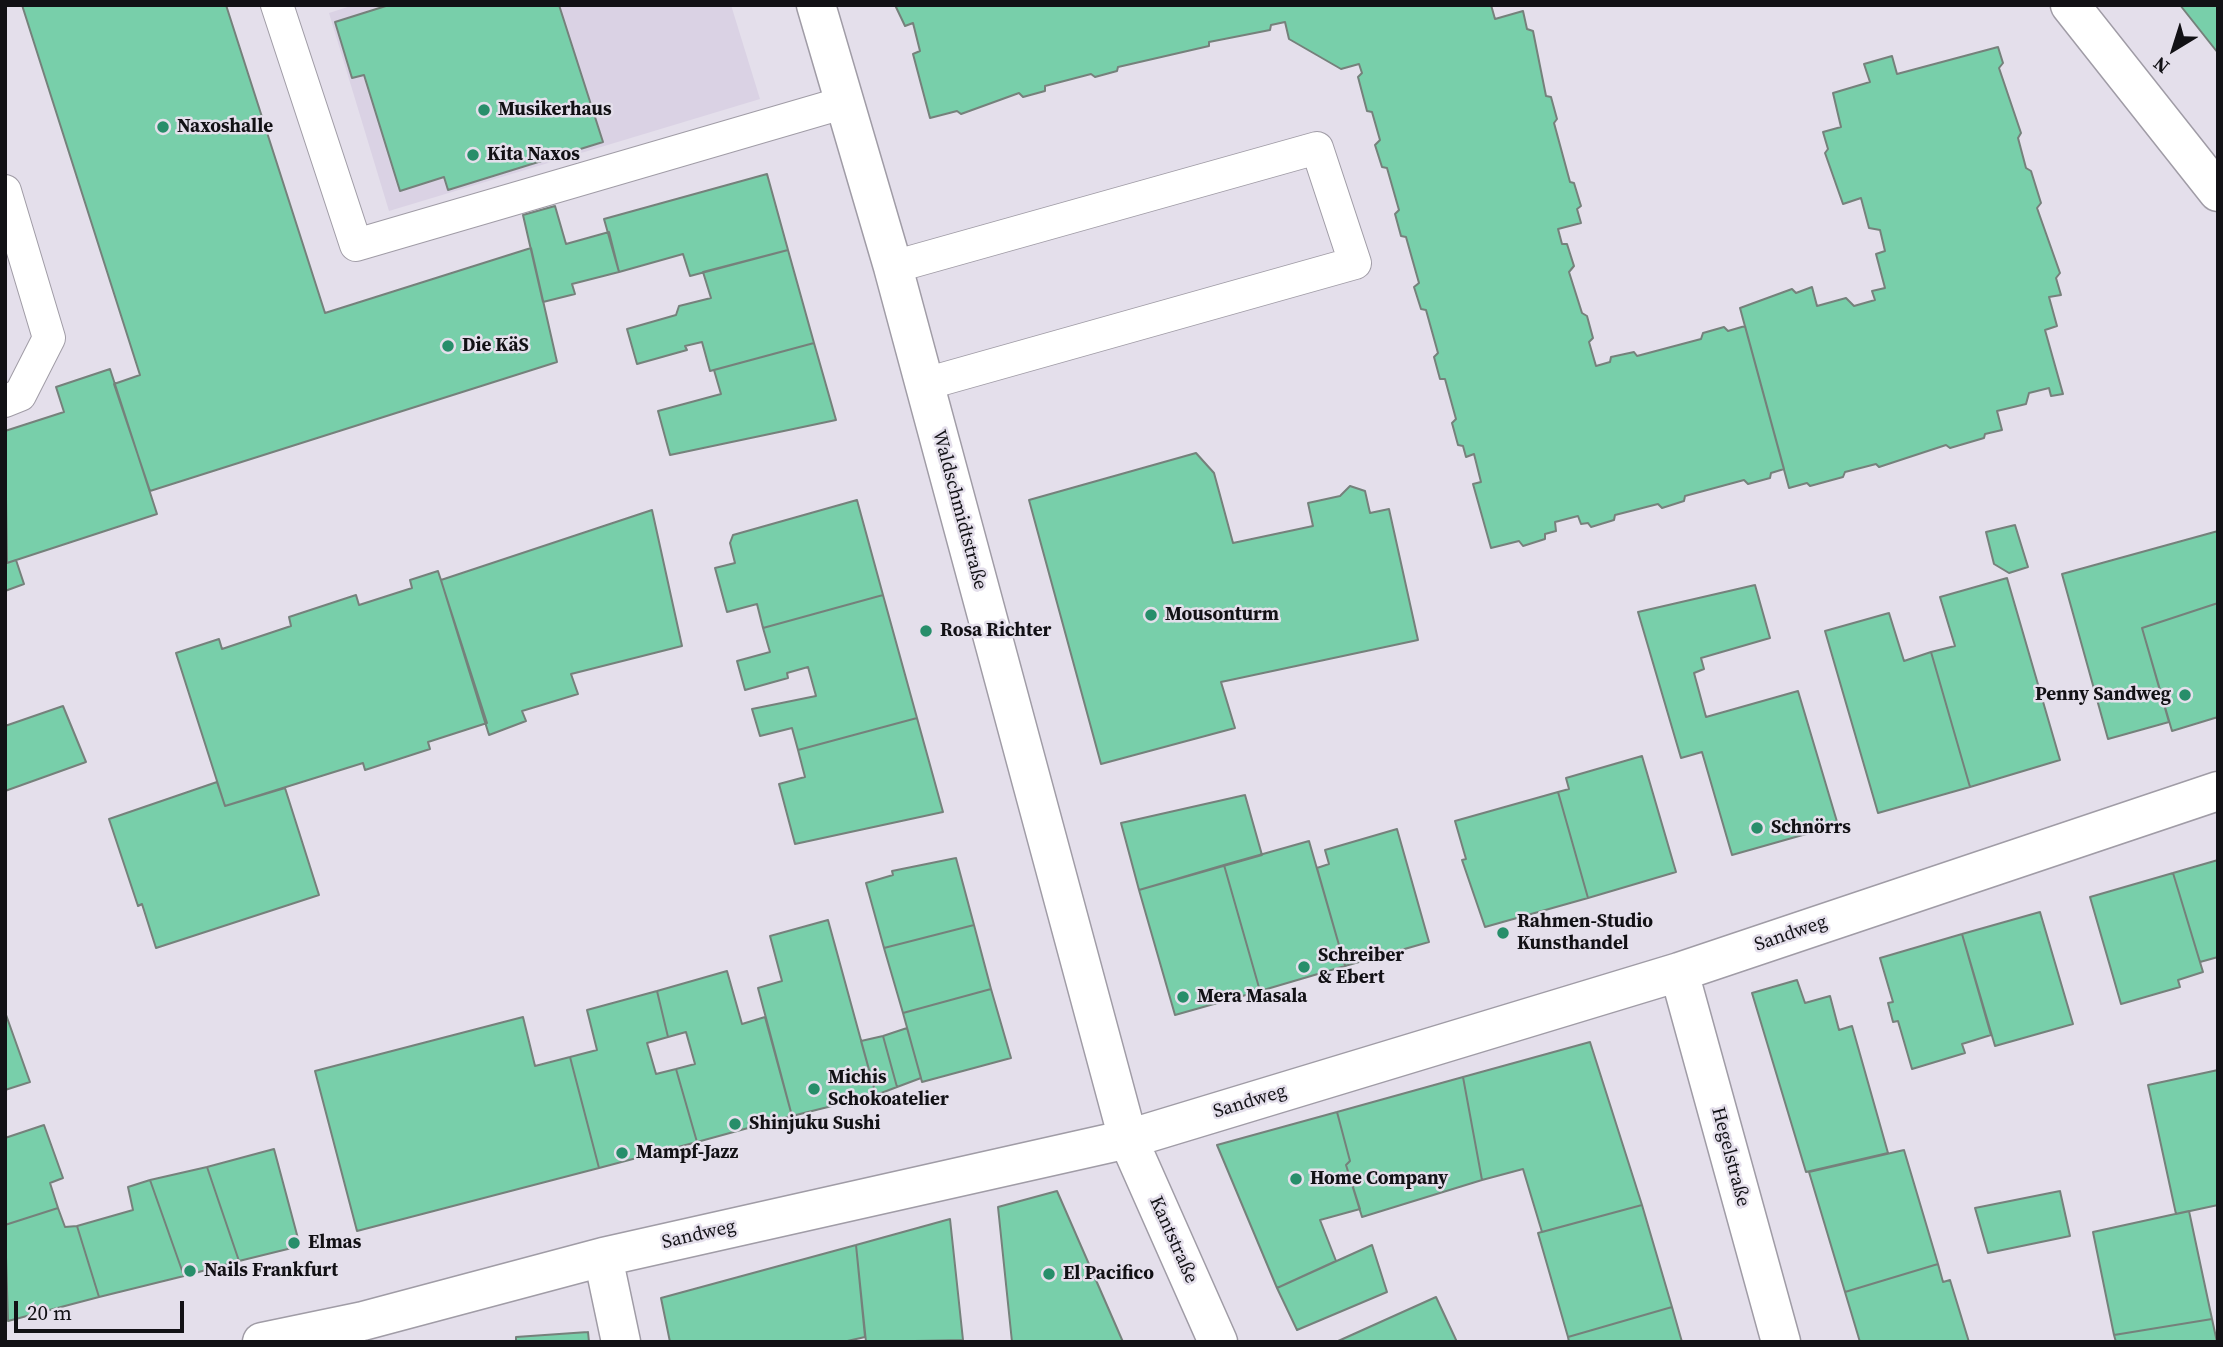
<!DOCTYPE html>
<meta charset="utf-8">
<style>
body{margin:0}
#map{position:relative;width:2223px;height:1347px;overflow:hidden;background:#e4dfeb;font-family:"Source Serif 4",serif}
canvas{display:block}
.frame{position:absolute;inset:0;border:7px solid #121115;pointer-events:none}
.north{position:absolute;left:2139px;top:14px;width:70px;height:70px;-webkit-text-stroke:5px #e4dfeb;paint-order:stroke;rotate:218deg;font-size:19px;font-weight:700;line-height:28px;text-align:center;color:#121115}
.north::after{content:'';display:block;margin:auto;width:24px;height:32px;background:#121115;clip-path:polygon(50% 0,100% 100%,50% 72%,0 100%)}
.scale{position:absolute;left:14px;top:1301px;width:170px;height:32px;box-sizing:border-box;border:4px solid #121115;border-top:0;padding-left:9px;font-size:21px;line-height:24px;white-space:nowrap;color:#121115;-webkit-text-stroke:5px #e4dfeb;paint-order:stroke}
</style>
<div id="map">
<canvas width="2223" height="1347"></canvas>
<div class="frame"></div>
<div class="north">N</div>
<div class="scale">20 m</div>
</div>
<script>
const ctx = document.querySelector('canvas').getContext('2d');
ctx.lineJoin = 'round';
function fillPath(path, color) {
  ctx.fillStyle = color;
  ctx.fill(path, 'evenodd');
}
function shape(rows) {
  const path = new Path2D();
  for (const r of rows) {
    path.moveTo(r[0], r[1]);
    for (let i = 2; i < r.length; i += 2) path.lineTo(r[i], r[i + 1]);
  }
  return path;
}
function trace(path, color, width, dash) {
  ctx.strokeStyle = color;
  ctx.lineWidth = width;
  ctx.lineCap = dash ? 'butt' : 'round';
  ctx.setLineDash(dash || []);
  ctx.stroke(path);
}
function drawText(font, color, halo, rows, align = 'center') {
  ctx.font = font + ' "Source Serif 4",serif';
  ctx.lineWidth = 5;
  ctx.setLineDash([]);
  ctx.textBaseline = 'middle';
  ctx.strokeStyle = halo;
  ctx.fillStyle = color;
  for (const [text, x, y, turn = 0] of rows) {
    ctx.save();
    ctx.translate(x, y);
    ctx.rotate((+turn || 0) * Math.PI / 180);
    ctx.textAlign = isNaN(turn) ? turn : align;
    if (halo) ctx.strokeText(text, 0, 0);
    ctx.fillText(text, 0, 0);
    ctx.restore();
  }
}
fillPath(shape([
 [354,5,731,5,760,99,389,211,329,13]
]), '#dad2e4');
const building = shape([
 [22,5,226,5,325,313,531,248,557,362,150,491,114,384,140,375,22,5],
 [389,5,559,5,603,142,448,190,444,177,400,191,364,75,352,78,335,22,389,5],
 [895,5,1491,5,1495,19,1523,11,1527,29,1533,31,1546,96,1551,97,1557,119,1554,123,1570,182,1574,183,1581,206,1577,209,1581,223,1558,229,1562,244,1567,244,1574,266,1569,272,1582,313,1587,316,1593,338,1589,342,1596,366,1610,362,1611,357,1634,352,1637,356,1701,339,1703,333,1724,327,1728,331,1745,326,1784,469,1771,473,1770,478,1748,484,1744,480,1685,496,1684,501,1662,508,1658,504,1615,515,1614,520,1591,527,1588,523,1581,524,1578,516,1555,522,1556,531,1545,534,1545,539,1523,546,1519,541,1491,548,1473,484,1481,482,1474,454,1466,457,1463,446,1458,445,1452,423,1456,419,1445,379,1440,379,1434,357,1438,353,1426,310,1421,309,1414,287,1419,283,1406,237,1401,236,1395,214,1399,210,1387,168,1382,167,1375,145,1380,140,1372,112,1367,111,1358,77,1362,73,1359,64,1341,69,1289,39,1285,22,1271,25,1270,30,1209,42,1209,46,1118,67,1117,71,1095,77,1091,74,1045,86,1045,91,1023,97,1019,93,961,114,957,111,930,118,913,54,920,51,913,23,905,26,895,5],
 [2180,5,2218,5,2218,53,2180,5],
 [1998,47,2003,63,1999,68,2021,133,2018,138,2026,168,2031,171,2041,203,2037,208,2060,273,2056,278,2061,295,2049,297,2057,326,2045,330,2063,394,2051,396,2049,388,2029,393,2026,404,1997,411,2002,430,1985,434,1984,438,1950,448,1946,445,1879,467,1876,464,1845,472,1843,477,1810,486,1807,483,1789,488,1740,308,1792,289,1796,293,1812,287,1817,306,1846,298,1854,306,1875,300,1872,291,1885,288,1876,254,1885,251,1880,230,1869,228,1861,198,1843,204,1825,153,1828,149,1823,132,1841,127,1833,93,1870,82,1864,64,1892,56,1897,74,1998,47],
 [767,174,788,250,690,276,683,254,619,272,604,219,767,174],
 [555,206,566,244,609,232,619,272,572,284,575,294,543,302,523,215,555,206],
 [788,250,814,343,710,371,702,342,685,346,687,350,637,364,627,329,676,315,679,306,711,298,703,272,788,250],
 [814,343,836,420,670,455,658,411,721,394,714,370,814,343],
 [110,369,157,514,7,563,5,431,64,412,56,387,110,369],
 [1196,453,1214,473,1233,543,1313,526,1308,503,1340,496,1350,486,1365,491,1370,513,1389,509,1418,640,1221,682,1235,728,1101,764,1029,500,1196,453],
 [857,500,883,595,763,628,757,604,727,612,715,568,735,563,730,543,733,535,857,500],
 [652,510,682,646,571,674,578,694,522,711,526,721,489,735,441,580,652,510],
 [2015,525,2028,567,2009,573,1994,564,1986,532,2015,525],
 [2218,531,2218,603,2142,628,2169,722,2108,739,2062,574,2218,531],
 [5,557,7,563,16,560,24,584,5,591,5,557],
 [438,571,487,723,428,742,430,749,365,770,363,763,225,806,176,653,219,639,222,649,291,626,289,617,356,595,359,605,412,588,410,580,438,571],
 [2007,578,2060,760,1970,787,1931,652,1955,646,1940,597,2007,578],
 [1755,585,1770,638,1701,658,1704,669,1694,673,1706,717,1798,691,1838,825,1732,855,1702,752,1681,758,1638,612,1755,585],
 [883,595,917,718,798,750,792,728,760,736,752,709,816,696,808,667,787,673,788,678,745,690,737,661,770,652,763,628,883,595],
 [2218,603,2218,717,2172,731,2142,628,2218,603],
 [1889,613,1904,661,1931,652,1970,787,1878,813,1825,631,1889,613],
 [63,706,86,762,5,791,5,726,63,706],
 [917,718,943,812,795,844,779,784,805,777,798,750,917,718],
 [1642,756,1676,872,1588,898,1558,792,1569,789,1566,778,1642,756],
 [217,782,225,806,285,788,319,895,156,948,142,904,138,906,109,819,217,782],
 [1558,792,1588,898,1485,927,1462,860,1466,859,1455,821,1558,792],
 [1245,795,1262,855,1139,890,1121,823,1245,795],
 [1397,829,1429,942,1345,966,1317,868,1329,864,1325,850,1397,829],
 [1309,841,1345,966,1260,991,1224,865,1309,841],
 [956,858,974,925,884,948,866,883,893,875,892,871,956,858],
 [2218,860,2218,957,2200,962,2173,873,2218,860],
 [1224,865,1260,991,1175,1015,1139,890,1224,865],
 [2173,873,2203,972,2178,980,2180,987,2121,1004,2090,897,2173,873],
 [2040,912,2073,1024,1995,1046,1962,934,2040,912],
 [828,920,876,1095,792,1116,758,988,782,981,770,936,828,920],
 [974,925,991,989,903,1013,884,948,974,925],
 [1962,934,1991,1035,1962,1044,1965,1053,1912,1069,1898,1021,1893,1022,1888,1003,1893,1002,1880,958,1962,934],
 [727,971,742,1024,765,1017,792,1116,697,1142,676,1069,695,1064,686,1032,668,1037,657,991,727,971],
 [1797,980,1805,1003,1830,996,1839,1030,1852,1026,1888,1153,1806,1172,1752,993,1797,980],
 [991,989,1011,1058,922,1082,903,1013,991,989],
 [657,991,668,1037,647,1043,656,1074,676,1069,697,1142,599,1168,570,1057,597,1050,587,1010,657,991],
 [5,1012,30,1082,5,1090,5,1012],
 [523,1017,535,1066,570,1057,599,1168,357,1231,315,1071,523,1017],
 [907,1028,921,1078,897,1087,883,1036,907,1028],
 [883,1036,897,1087,876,1095,861,1041,883,1036],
 [1590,1042,1642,1205,1542,1232,1523,1169,1482,1180,1463,1077,1590,1042],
 [2218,1070,2218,1205,2176,1214,2148,1085,2218,1070],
 [1463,1077,1482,1180,1362,1217,1346,1165,1350,1161,1337,1112,1463,1077],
 [1337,1112,1350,1161,1346,1165,1360,1209,1320,1220,1336,1261,1277,1288,1217,1145,1337,1112],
 [44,1125,63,1178,50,1183,58,1208,5,1225,5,1138,44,1125],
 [274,1149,300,1246,239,1261,207,1167,274,1149],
 [1904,1150,1938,1264,1845,1292,1809,1172,1904,1150],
 [207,1167,239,1261,184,1276,150,1180,207,1167],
 [150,1180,184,1276,99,1297,77,1226,133,1210,128,1187,150,1180],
 [1057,1191,1123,1342,1012,1342,998,1207,1057,1191],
 [2060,1191,2070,1236,1988,1253,1975,1208,2060,1191],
 [1642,1205,1672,1307,1568,1337,1538,1233,1642,1205],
 [58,1208,65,1227,77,1226,99,1297,8,1321,5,1225,58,1208],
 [2189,1211,2212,1319,2114,1335,2093,1232,2189,1211],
 [950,1219,963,1340,866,1342,856,1245,950,1219],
 [856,1245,865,1337,843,1342,670,1342,661,1298,856,1245],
 [1372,1245,1387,1292,1297,1330,1277,1288,1372,1245],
 [1938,1264,1943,1282,1950,1280,1969,1342,1860,1342,1845,1292,1938,1264],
 [1436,1297,1457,1342,1336,1342,1436,1297],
 [1672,1307,1682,1342,1569,1342,1568,1337,1672,1307],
 [2212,1319,2217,1342,2116,1342,2114,1335,2212,1319],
 [588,1332,589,1342,516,1342,516,1337,588,1332]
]);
fillPath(building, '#78cfaa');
trace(building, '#75817b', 2);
const service = shape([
 [277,5,356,245,846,102],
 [5,191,49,338,20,395,5,401],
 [893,267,1317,148,1355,263,925,384]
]);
const minor = shape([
 [816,5,893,267,1128,1139,1218,1342],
 [2070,5,2218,192],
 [1679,972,1781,1342],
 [603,1257,621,1342],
 [262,1342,363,1321,603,1257,1128,1139,1679,972,2218,791]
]);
trace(service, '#a09ca6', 34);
trace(minor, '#a09ca6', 41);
trace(service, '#fff', 32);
trace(minor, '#fff', 38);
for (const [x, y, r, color] of [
 [484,110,7,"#278e6a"],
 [163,127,7,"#278e6a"],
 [473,155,7,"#278e6a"],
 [448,346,7,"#278e6a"],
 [1151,615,7,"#278e6a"],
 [926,631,7,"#278e6a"],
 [2185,695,7,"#278e6a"],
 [1757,828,7,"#278e6a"],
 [1503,933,7,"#278e6a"],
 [1304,967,7,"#278e6a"],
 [1183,997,7,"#278e6a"],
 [814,1089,7,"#278e6a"],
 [735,1124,7,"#278e6a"],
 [622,1153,7,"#278e6a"],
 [1296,1179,7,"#278e6a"],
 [294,1243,7,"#278e6a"],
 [190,1271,7,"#278e6a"],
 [1049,1274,7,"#278e6a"]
]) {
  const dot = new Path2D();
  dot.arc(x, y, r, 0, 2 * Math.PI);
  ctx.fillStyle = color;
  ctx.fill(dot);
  trace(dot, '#e4dfeb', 2.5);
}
drawText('bold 19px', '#121115', '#e4dfeb', [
 ["Musikerhaus",498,110],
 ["Naxoshalle",177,127],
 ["Kita Naxos",487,155],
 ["Die KäS",462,346],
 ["Mousonturm",1165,615],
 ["Rosa Richter",940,631],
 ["Penny Sandweg",2171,695,"right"],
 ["Schnörrs",1771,828],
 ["Rahmen-Studio",1517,922],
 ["Kunsthandel",1517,944],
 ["Schreiber",1318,956],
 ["& Ebert",1318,978],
 ["Mera Masala",1197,997],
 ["Michis",828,1078],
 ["Schokoatelier",828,1100],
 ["Shinjuku Sushi",749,1124],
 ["Mampf-Jazz",636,1153],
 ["Home Company",1310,1179],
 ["Elmas",308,1243],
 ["Nails Frankfurt",204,1271],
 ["El Pacifico",1063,1274]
], 'left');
drawText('19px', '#121115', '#e4dfeb', [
 ["Waldschmidtstraße",959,510,75],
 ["Sandweg",1791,934,-19],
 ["Sandweg",1250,1102,-17],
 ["Hegelstraße",1730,1157,75],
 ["Sandweg",699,1235,-13],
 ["Kantstraße",1173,1240,66]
]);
</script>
